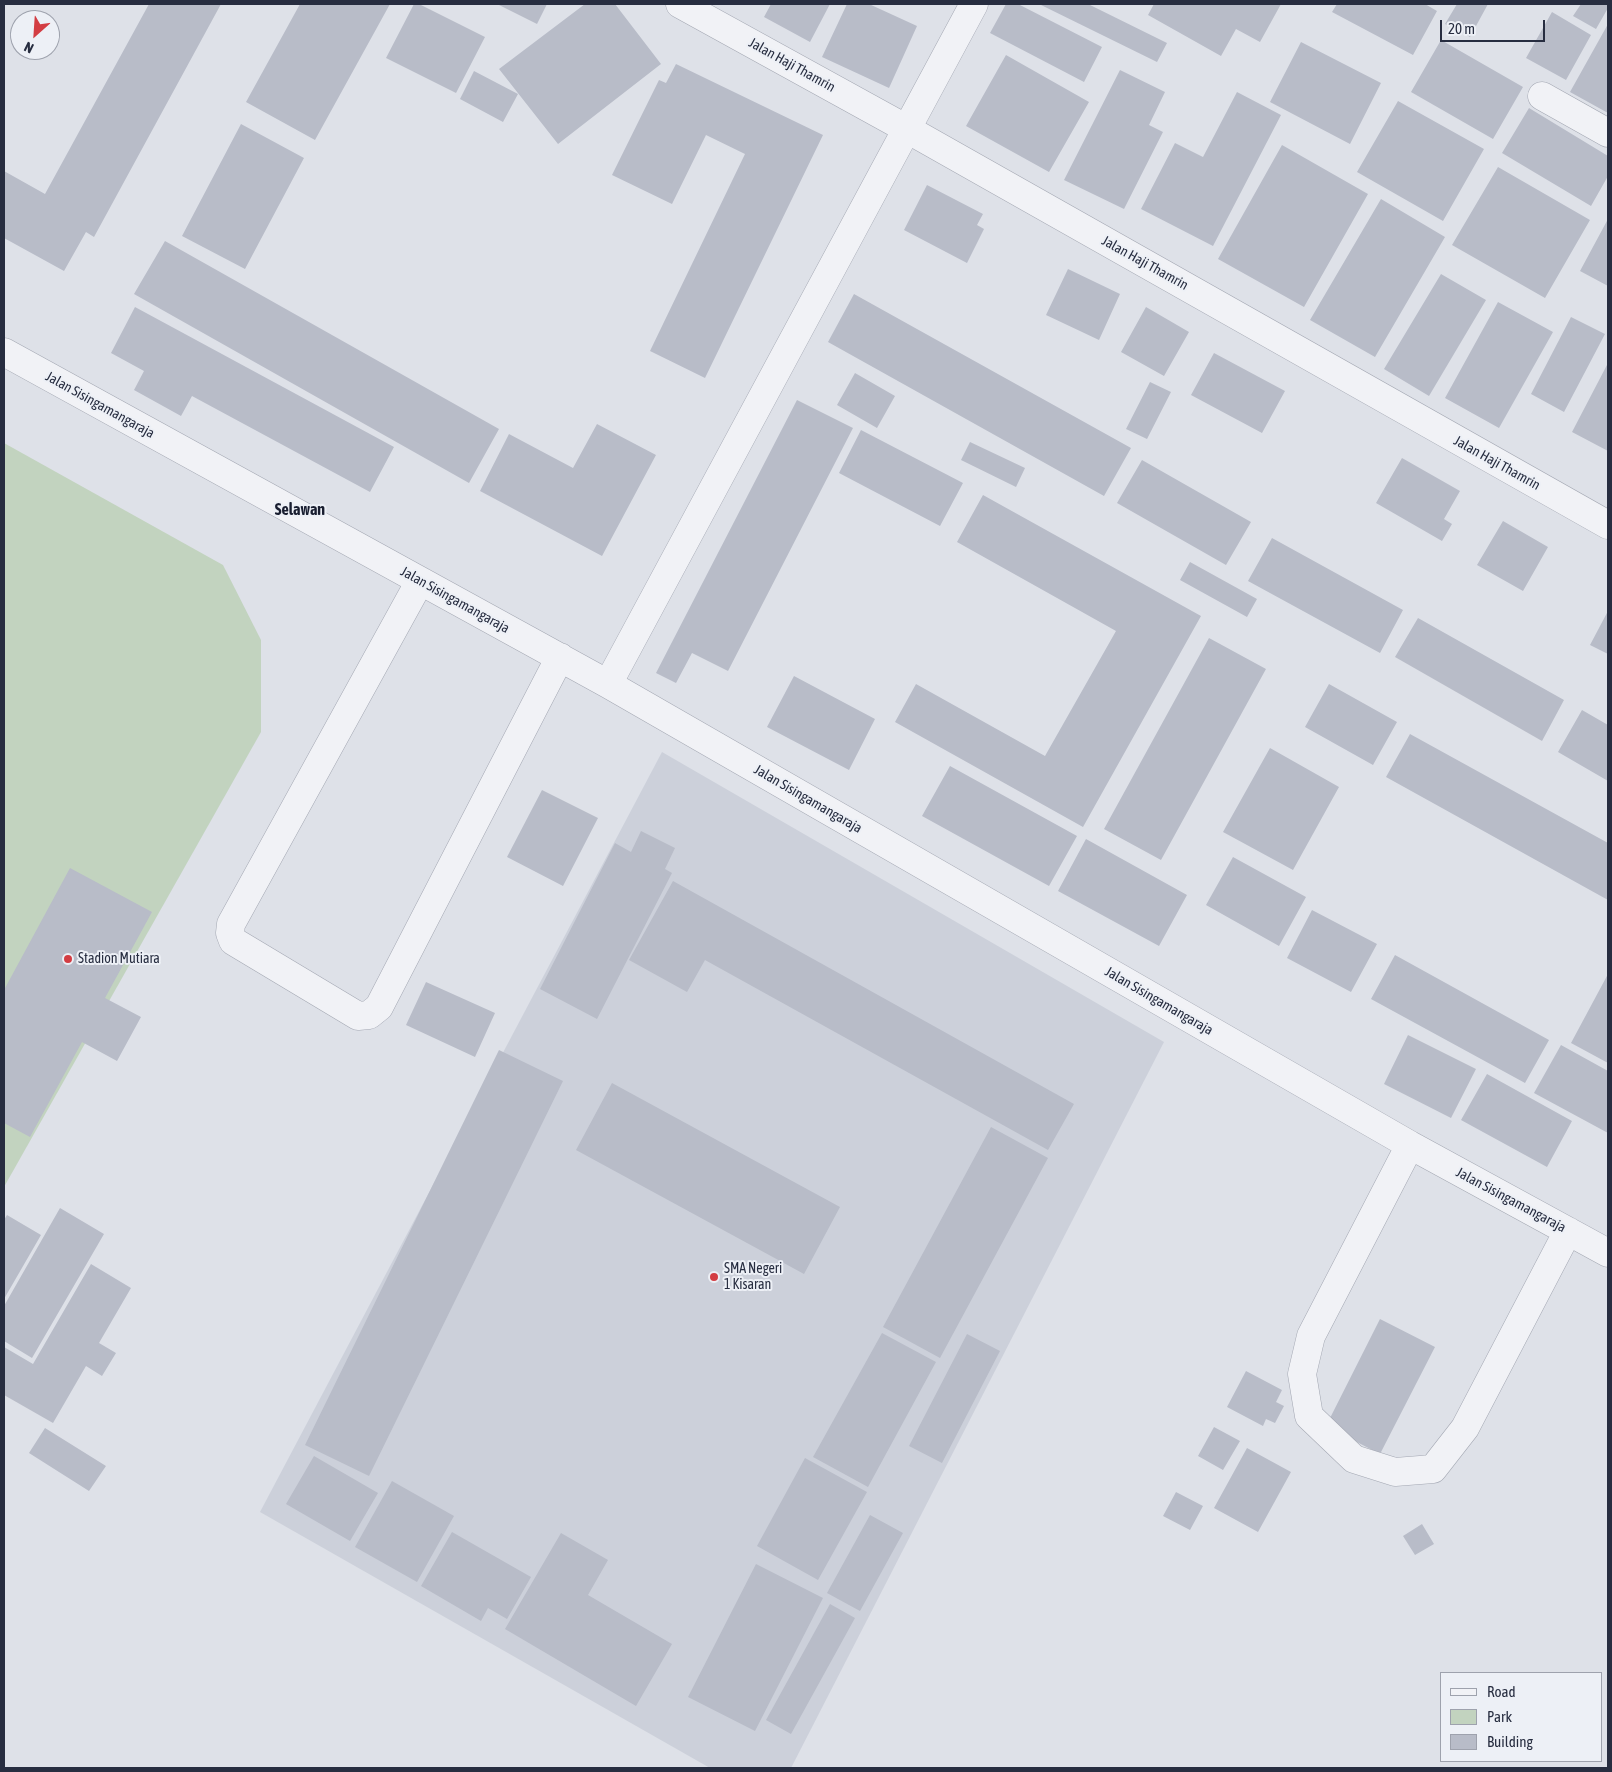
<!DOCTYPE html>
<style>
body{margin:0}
#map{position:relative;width:1612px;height:1772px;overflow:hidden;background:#dee1e8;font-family:"Asap Condensed",sans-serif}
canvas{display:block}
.frame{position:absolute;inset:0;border:5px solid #272d40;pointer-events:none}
.legend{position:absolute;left:1440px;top:1672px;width:162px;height:90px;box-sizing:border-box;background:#edf0f6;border:1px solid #9ea2ad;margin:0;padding:6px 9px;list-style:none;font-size:15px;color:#272d40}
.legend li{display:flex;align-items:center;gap:10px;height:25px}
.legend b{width:25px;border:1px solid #9ea2ad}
.north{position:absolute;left:10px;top:10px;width:50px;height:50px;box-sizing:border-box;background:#edf0f6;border:1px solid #9ea2ad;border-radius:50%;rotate:206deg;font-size:14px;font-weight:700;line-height:20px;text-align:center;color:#272d40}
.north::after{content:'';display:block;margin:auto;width:18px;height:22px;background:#d33d43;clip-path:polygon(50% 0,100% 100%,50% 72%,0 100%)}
.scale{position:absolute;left:1440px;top:20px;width:105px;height:22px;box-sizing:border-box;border:2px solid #272d40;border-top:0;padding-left:6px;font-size:15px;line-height:18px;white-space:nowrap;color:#272d40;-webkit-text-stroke:4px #edf0f6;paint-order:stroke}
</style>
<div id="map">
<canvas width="1612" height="1772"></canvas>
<div class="frame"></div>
<ul class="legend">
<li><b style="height:6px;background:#f1f2f6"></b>Road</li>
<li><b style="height:14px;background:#c2d3bf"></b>Park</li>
<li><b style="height:14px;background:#b8bcc8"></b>Building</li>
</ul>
<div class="north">N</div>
<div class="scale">20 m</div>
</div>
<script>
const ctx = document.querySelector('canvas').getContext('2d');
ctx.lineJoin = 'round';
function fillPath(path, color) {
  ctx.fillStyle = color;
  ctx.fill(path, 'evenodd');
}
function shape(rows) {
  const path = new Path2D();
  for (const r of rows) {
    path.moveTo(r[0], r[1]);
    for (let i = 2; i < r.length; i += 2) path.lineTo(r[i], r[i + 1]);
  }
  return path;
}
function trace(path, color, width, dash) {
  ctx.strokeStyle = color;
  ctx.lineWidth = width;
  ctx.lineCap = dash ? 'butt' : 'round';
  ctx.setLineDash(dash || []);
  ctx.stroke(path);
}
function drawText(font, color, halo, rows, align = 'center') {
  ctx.font = font + ' "Asap Condensed",sans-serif';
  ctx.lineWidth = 4;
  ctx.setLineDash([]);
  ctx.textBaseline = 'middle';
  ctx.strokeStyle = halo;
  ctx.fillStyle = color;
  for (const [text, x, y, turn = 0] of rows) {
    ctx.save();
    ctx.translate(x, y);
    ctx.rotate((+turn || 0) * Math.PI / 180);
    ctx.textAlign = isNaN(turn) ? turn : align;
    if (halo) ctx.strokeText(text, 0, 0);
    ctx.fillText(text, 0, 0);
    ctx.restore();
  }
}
fillPath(shape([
 [662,752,1164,1042,791,1768,710,1768,260,1512]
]), '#ccd0da');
fillPath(shape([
 [4,443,223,565,261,640,261,732,4,1187]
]), '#c2d3bf');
fillPath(shape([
 [149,4,221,4,94,237,86,232,64,271,4,238,4,171,45,194],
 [300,4,390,4,315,140,246,102],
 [414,4,419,4,485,37,456,93,386,58],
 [497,4,547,4,537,24],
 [585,4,615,4,661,64,558,144,499,69],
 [771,4,830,4,810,42,764,17],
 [847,4,869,4,917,26,889,88,822,57],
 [1006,4,1018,4,1102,47,1084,82,990,33],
 [1039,4,1088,4,1167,43,1157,62],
 [1154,4,1281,4,1260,42,1236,29,1221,56,1148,15],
 [1337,4,1425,4,1437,11,1413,55,1332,12],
 [1457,4,1488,4,1470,37,1445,24],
 [1581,4,1608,4,1608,8,1596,29,1573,16],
 [1552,12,1591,35,1566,80,1526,58],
 [1608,24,1608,113,1570,92],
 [1441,40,1523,87,1493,139,1411,92],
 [1301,42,1381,83,1350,144,1270,102],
 [1006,55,1089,102,1049,172,966,126],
 [676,64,823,135,705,378,650,351,745,154,706,135,672,204,612,175,659,80,666,83],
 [1120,70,1165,92,1149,125,1163,132,1124,209,1064,180],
 [474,71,518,94,503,122,460,99],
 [1237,92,1281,115,1213,246,1141,209,1175,143,1203,157],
 [1398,101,1484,149,1443,221,1357,172],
 [1529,108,1608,156,1608,176,1591,206,1502,153],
 [241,124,304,158,245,269,182,236],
 [1282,145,1368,194,1304,307,1218,259],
 [1498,167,1590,220,1545,298,1452,245],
 [927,185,983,214,977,225,984,229,967,263,904,230],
 [1381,199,1445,237,1375,357,1310,320],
 [1608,219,1608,286,1580,271],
 [165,241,499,429,469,483,134,294],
 [1068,269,1120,294,1099,340,1046,315],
 [1441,274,1486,300,1429,396,1384,369],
 [854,294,1131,448,1104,496,828,342],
 [1498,302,1553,332,1499,428,1445,398],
 [135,307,394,447,370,492,192,396,181,416,134,390,144,371,111,353],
 [1146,307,1189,332,1164,376,1121,352],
 [1571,317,1605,334,1564,412,1531,394],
 [1214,353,1285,391,1262,433,1191,395],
 [1608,363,1608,451,1572,432],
 [855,373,895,396,877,428,837,405],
 [1150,382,1171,392,1147,439,1126,429],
 [797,400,853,428,728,671,692,653,676,683,656,673],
 [597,424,656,455,602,556,480,491,509,434,573,468],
 [861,430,963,483,940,526,839,473],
 [970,442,1025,468,1016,487,961,460],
 [1402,458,1460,491,1444,519,1452,524,1442,541,1376,503],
 [1142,460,1251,522,1226,565,1117,503],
 [983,495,1201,616,1083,827,895,722,916,684,1045,756,1116,631,957,542],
 [1503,521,1548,547,1523,591,1477,565],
 [1272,538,1403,610,1380,653,1248,581],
 [1190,562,1257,599,1247,617,1180,580],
 [1608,611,1608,654,1590,645],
 [1418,618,1564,700,1542,741,1395,657],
 [1209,638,1266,669,1161,860,1104,829],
 [794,676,875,719,849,770,767,727],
 [1329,684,1397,722,1373,765,1305,727],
 [1582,710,1608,725,1608,781,1558,752],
 [1410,734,1608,843,1608,900,1386,777],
 [1270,748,1339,787,1293,870,1223,832],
 [950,766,1077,836,1049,886,922,816],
 [542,790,598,818,563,886,507,857],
 [641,831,675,848,665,869,672,873,597,1019,540,989,615,843,631,852],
 [1086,839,1187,895,1159,946,1058,891],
 [1233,857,1306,897,1279,946,1206,905],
 [70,868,152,912,105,998,141,1017,117,1061,82,1042,30,1137,4,1123,4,990],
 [673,881,1074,1104,1048,1150,705,960,687,992,629,960],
 [1312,910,1377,944,1351,992,1287,958],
 [1395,955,1549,1040,1525,1083,1371,999],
 [1608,974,1608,1063,1571,1043],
 [426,982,495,1013,475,1057,406,1025],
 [1408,1035,1476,1069,1451,1118,1384,1084],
 [1561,1045,1608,1071,1608,1133,1534,1093],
 [499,1050,563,1081,369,1476,305,1445],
 [1487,1074,1572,1121,1547,1167,1461,1120],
 [612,1083,840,1207,804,1274,576,1150],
 [991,1127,1048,1158,940,1358,883,1327],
 [60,1208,104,1234,32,1358,4,1341,4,1306],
 [7,1215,41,1235,4,1299,4,1220],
 [91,1264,131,1288,99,1343,116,1353,102,1376,86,1366,53,1423,4,1395,4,1347,33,1364],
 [1380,1319,1435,1347,1380,1454,1326,1426],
 [882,1333,936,1362,868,1487,813,1457],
 [967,1334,1000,1351,942,1463,909,1446],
 [1246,1371,1282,1390,1276,1402,1284,1406,1275,1423,1266,1419,1263,1426,1227,1407],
 [1214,1427,1240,1441,1223,1470,1198,1456],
 [45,1428,106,1466,89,1491,29,1453],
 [1247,1448,1291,1472,1258,1532,1214,1508],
 [314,1456,378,1493,350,1541,286,1504],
 [805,1458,867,1492,818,1580,757,1546],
 [392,1481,454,1516,417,1582,355,1547],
 [1176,1492,1203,1506,1190,1530,1163,1516],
 [870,1515,903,1533,860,1611,827,1593],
 [1422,1524,1434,1544,1415,1555,1403,1536],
 [452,1532,531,1577,507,1619,488,1608,481,1621,421,1586],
 [561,1533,608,1560,588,1595,672,1644,636,1706,505,1629],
 [756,1564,823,1598,755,1731,688,1697],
 [830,1604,855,1618,791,1734,766,1720]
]), '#b8bcc8');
const minor = shape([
 [680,4,907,129,1608,525],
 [1542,96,1608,133],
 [4,352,608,684,1410,1145,1608,1253],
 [420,581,231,924,230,933,233,941,358,1016,369,1015,379,1007,560,657],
 [608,684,974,4],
 [1410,1145,1311,1336,1302,1374,1309,1416,1354,1459,1395,1472,1433,1469,1465,1428,1568,1231]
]);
trace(minor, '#a3a7b2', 29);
trace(minor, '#f1f2f6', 28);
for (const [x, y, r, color] of [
 [68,959,5,"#d33d43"],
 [714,1277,5,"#d33d43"]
]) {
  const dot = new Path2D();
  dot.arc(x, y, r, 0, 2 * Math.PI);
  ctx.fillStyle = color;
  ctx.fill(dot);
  trace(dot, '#edf0f6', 2);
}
drawText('14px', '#272d40', '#edf0f6', [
 ["Jalan Haji Thamrin",792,65,29],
 ["Jalan Haji Thamrin",1145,263,29],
 ["Jalan Sisingamangaraja",100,405,29],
 ["Jalan Haji Thamrin",1497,463,29],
 ["Jalan Sisingamangaraja",455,600,29],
 ["Jalan Sisingamangaraja",808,799,30],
 ["Jalan Sisingamangaraja",1159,1001,30],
 ["Jalan Sisingamangaraja",1511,1200,28]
]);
drawText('14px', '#272d40', '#edf0f6', [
 ["Stadion Mutiara",78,959],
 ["SMA Negeri",724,1269],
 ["1 Kisaran",724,1285]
], 'left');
drawText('bold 16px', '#191e30', '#edf0f6', [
 ["Selawan",300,510]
]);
</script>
